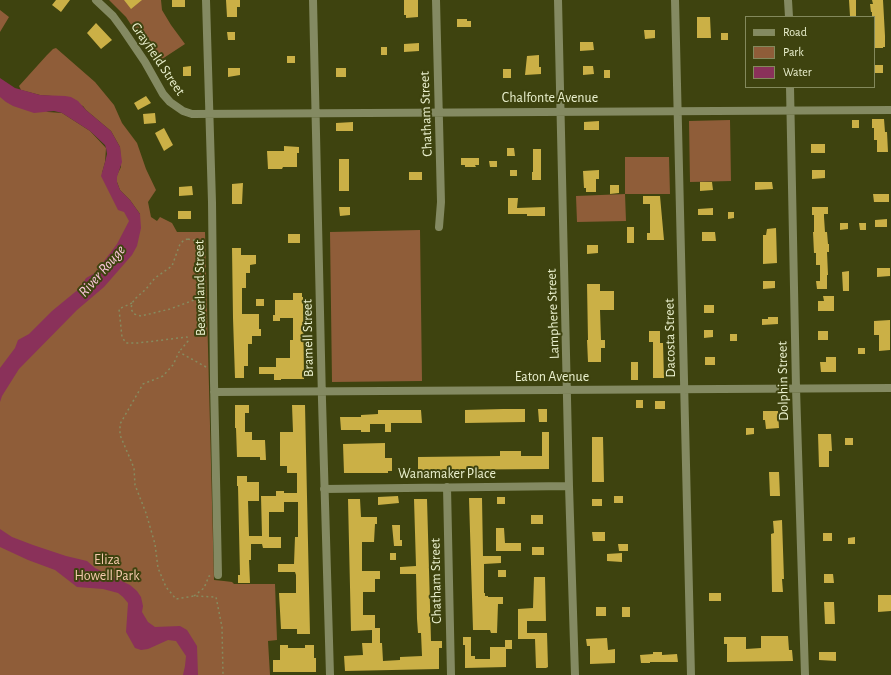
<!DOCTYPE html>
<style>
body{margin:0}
#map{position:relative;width:891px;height:675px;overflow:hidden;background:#3e430f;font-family:"Alegreya Sans",sans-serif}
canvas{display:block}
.legend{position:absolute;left:745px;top:16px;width:130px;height:72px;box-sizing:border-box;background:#3e430f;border:1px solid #83895c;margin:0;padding:5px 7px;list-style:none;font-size:12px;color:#ebf1cf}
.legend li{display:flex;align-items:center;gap:8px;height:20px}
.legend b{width:20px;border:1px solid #83895c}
</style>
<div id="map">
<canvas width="891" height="675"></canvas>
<ul class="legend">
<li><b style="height:5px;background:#848a62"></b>Road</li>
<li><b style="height:11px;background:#8f5d39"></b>Park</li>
<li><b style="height:11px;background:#8a315a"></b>Water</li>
</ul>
</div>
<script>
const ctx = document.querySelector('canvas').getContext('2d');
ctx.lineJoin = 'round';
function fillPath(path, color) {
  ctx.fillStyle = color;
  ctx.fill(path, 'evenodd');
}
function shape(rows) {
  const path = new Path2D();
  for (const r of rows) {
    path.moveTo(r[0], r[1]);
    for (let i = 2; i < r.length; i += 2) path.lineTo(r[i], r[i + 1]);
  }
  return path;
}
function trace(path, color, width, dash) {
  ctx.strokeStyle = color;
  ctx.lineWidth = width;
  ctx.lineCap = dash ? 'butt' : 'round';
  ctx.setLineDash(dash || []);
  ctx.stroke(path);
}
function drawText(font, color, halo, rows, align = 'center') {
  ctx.font = font + ' "Alegreya Sans",sans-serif';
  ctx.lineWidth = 4;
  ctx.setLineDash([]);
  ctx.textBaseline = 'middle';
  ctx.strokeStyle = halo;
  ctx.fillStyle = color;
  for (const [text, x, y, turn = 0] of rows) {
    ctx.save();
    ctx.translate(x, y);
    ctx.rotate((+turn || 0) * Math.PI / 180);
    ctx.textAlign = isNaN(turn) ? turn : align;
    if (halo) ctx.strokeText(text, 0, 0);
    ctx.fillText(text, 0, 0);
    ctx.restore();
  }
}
fillPath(shape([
 [109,0,161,0,162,10,171,25,185,44,156,63,126,17],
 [0,10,9,17,0,32],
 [56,48,95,82,114,105,122,123,137,143,146,169,156,190,148,202,151,217,157,221,160,217,172,223,177,232,205,232,214,580,224,581,232,582,234,584,275,584,277,640,268,641,270,675,0,675,0,90,48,112,62,113,90,131,106,148,105,162,102,173,140,221,140,214,130,200,120,190,117,182,116,177,121,167,120,147,111,131,86,110,83,106,52,96,40,95,21,90,19,86,47,55,53,49],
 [730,120,731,181,690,182,689,121],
 [625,157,669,157,670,194,625,194],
 [625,194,626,221,577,222,576,196],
 [420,230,422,381,332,382,330,232]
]), '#8f5d39');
fillPath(shape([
 [0,78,15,88,40,95,65,96,71,97,78,101,86,110,111,131,120,147,122,162,117,177,117,182,120,190,130,200,140,214,141,228,137,246,132,255,104,287,77,310,19,369,2,396,0,402,0,368,15,348,18,340,29,334,52,311,80,288,86,278,95,273,117,244,129,221,124,212,118,210,101,176,105,162,107,154,106,148,105,145,90,131,62,113,54,111,34,113,13,106,6,102,0,97],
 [0,529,12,537,33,545,66,556,87,561,95,568,130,585,137,591,141,597,143,606,142,612,148,622,155,627,180,626,187,630,197,646,198,675,183,675,185,666,186,656,176,641,168,640,148,649,141,650,135,648,126,632,128,603,123,597,118,593,103,589,77,587,55,570,28,560,0,547]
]), '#8a315a');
fillPath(shape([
 [56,0,70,0,61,12,52,5],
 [124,0,142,0,131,9],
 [172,0,185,0,185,7,172,7],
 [226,0,240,0,240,7,237,7,237,17,227,17],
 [404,0,418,0,418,17,406,18,406,15,404,15],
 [849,0,856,0,856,16,850,16],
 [872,0,883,0,885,36,885,47,883,47,883,48,874,48,874,17,872,17,872,12,871,12,870,4,873,4],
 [697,17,710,17,711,38,697,38],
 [457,19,467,19,467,21,471,21,471,27,457,27],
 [96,23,112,40,101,49,87,33],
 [644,30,655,30,655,38,645,39],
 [227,32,235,32,235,40,228,40],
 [721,33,728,33,728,40,721,40],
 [580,42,593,42,594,50,580,51],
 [419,43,419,51,404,52,404,44],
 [381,47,387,47,387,55,381,55],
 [539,55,539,67,541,67,541,74,525,75,527,56],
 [287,56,295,56,295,63,287,63],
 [874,65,883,65,883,73,874,73],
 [191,66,191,76,183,76,183,67],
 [583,66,593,66,594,74,583,75],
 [228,68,240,68,240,75,228,77],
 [336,68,346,68,346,77,336,77],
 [503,69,511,69,511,78,503,78],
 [604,70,610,70,610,78,604,78],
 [146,96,151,103,138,110,134,103],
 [155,113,156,123,144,124,143,114],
 [872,119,884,119,885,132,887,132,888,152,877,152,877,140,874,140,874,128,872,128],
 [852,120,859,120,859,128,852,128],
 [599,121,599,130,584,130,584,122],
 [353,122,353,131,336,131,336,123],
 [164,128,173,145,164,151,155,133],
 [811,144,825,144,825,153,811,153],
 [284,146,299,147,299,153,297,153,297,167,283,167,282,169,268,169,267,151,284,151],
 [507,148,514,148,515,156,507,156],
 [533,149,541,149,541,180,532,180,532,172,533,172],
 [461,158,479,158,479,165,475,165,476,167,465,167,465,165,461,165],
 [339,159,349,159,349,191,339,191],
 [489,161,497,161,497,167,490,167],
 [510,170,517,170,517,176,510,176],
 [599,170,599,179,596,179,596,192,586,192,586,188,584,188,583,171],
 [812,170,825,170,825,178,812,179],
 [409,172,422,172,422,180,409,180],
 [700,182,712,182,713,190,700,191],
 [755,182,772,182,773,189,755,190],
 [243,183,242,204,232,204,232,184],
 [610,185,619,185,619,193,610,194],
 [192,186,193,195,179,196,179,187],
 [873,194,889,194,889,202,874,202],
 [643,196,660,196,664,240,647,240,647,233,650,233,650,204,643,204],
 [508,198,518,198,517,208,545,207,545,216,527,216,527,214,508,214],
 [339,207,350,207,350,215,340,216],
 [812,207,828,207,828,214,824,214,824,217,825,232,827,232,828,244,829,244,829,252,827,252,828,275,827,275,827,289,817,289,816,281,820,281,820,265,816,265,816,253,814,253,813,232,814,232,814,215,812,215],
 [713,208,713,215,698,215,698,209],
 [178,211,191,211,191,219,178,219],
 [728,212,734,212,734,218,728,219],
 [887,219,887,227,875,227,875,220],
 [840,223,848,223,848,229,840,230],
 [859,223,866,223,866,230,860,230],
 [627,227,634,227,634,243,627,243],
 [776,228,777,263,763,264,763,235,766,235,767,229],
 [702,232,715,232,716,241,702,241],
 [288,234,300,234,300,243,288,243],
 [587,245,598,245,598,253,587,254],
 [232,248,241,248,241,255,256,255,256,264,250,265,250,273,246,273,246,288,242,288,242,314,259,314,259,329,261,329,261,336,252,336,252,344,248,344,248,366,244,366,244,378,235,378,233,318],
 [877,268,890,268,890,276,877,277],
 [849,271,849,291,843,291,842,272],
 [763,281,775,281,775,288,763,289],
 [587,284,600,284,600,291,614,291,614,310,600,310,601,340,605,340,605,348,601,348,601,362,588,362,587,340,588,340],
 [293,293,302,293,302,297,303,297,304,379,281,379,281,380,274,380,274,374,259,374,259,367,276,367,276,358,290,358,290,340,293,340,293,318,280,318,280,321,273,321,273,315,275,315,275,300,293,300],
 [823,296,834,296,834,311,818,311,818,301,824,301],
 [256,299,264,299,264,306,256,306],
 [704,305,714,305,714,313,704,313],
 [768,317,778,317,778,324,762,325,762,319,768,319],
 [890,320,890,350,879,351,879,335,874,335,874,321],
 [704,330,713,330,713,337,704,338],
 [649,331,660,331,660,343,663,343,664,378,653,378,653,342,649,342],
 [818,331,828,331,828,340,818,340],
 [730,334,737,334,737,341,730,341],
 [858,348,865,348,865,354,858,354],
 [705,357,715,357,715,365,705,365],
 [826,357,836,357,836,372,821,372,820,362,826,362],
 [631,362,638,362,638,380,631,380],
 [636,400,643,400,643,408,636,408],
 [655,401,665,401,665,409,655,409],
 [235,405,249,405,249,413,245,413,245,432,252,432,252,440,265,440,266,460,260,460,260,457,237,457,236,428,235,428],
 [292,405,305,405,310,634,297,634,297,629,281,629,279,593,296,593,296,575,295,572,278,572,278,564,294,564,295,537,298,537,298,502,284,502,284,512,269,512,269,537,281,537,281,548,263,548,262,544,251,544,251,560,249,560,250,583,238,583,238,575,240,575,238,486,237,486,237,476,247,476,247,482,259,482,259,501,248,501,249,536,262,536,261,496,276,496,276,491,284,491,284,493,297,493,297,473,287,473,287,466,280,466,280,432,293,432],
 [503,409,525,409,525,422,465,423,465,410],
 [538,409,547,409,547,422,539,422],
 [378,410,421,410,422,423,391,423,391,432,385,432,385,424,370,424,370,432,361,432,361,430,341,430,340,417,361,417,361,415,378,414],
 [763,411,778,411,779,428,766,429,765,420,763,420],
 [746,428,754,428,754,434,746,435],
 [542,432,549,432,549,469,418,470,418,457,500,456,500,451,521,451,521,456,542,456],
 [818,434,831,434,832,451,829,451,829,467,819,467],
 [592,437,603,437,604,482,592,482],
 [845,438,853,438,853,445,845,445],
 [385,443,385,458,392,458,392,471,388,471,388,473,344,473,343,444],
 [769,472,779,472,780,496,770,496],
 [398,496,399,503,378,505,378,497],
 [614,496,623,496,623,503,614,503],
 [497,497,505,497,505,504,497,504],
 [469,498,482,498,483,556,501,556,501,563,484,564,484,593,485,593,485,596,488,596,488,597,503,597,503,604,498,604,497,633,491,633,490,630,473,630],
 [348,499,360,499,361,517,377,517,377,524,375,524,374,542,362,542,362,571,380,571,380,579,375,579,375,592,363,592,363,615,375,615,375,628,380,628,380,643,382,643,383,661,400,660,400,657,422,656,421,633,418,633,417,619,416,574,400,574,400,567,416,566,414,499,427,499,431,641,442,641,442,648,439,648,439,669,345,671,344,656,363,655,362,643,372,643,372,630,351,631],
 [592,499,602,499,602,506,592,506],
 [531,515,543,515,543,524,531,524],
 [782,520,784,579,782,579,783,592,772,592,771,534,774,533,773,521],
 [392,525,400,525,400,540,402,540,402,546,394,546],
 [496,528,504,528,505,543,521,543,521,551,496,551],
 [592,532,605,532,605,541,593,541],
 [823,533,832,533,832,541,823,541],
 [855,537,855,544,848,544,848,538],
 [618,544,628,544,628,551,619,551],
 [532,547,544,547,544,555,532,555],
 [390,553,396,553,396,560,390,560],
 [622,553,622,562,607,561,607,554],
 [498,570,506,570,506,577,498,577],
 [824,574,833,574,834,583,824,583],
 [534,577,545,577,546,621,527,621,527,633,547,633,548,667,546,668,536,668,535,639,518,639,518,609,533,608],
 [709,593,721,593,721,601,709,601],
 [878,595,891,595,891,611,878,612],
 [824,602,834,602,835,624,825,624],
 [596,607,606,607,606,616,596,616],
 [622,607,630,607,630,617,622,617],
 [761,636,788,636,789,650,792,650,793,661,727,662,727,644,724,644,724,637,746,637,746,649,761,648],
 [463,637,471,637,471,656,475,656,475,659,490,659,490,647,505,647,505,640,512,640,512,649,506,649,506,667,465,668,465,645,463,645],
 [607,638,608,650,615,649,615,663,590,664,590,646,587,646,586,639],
 [280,645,288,645,288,648,305,648,305,645,314,645,314,658,316,658,316,672,273,672,273,660,280,660],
 [653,652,662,652,662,655,677,654,678,662,650,662,650,663,641,663,640,655,653,654],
 [819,652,836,652,836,661,819,660]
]), '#cbb046');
trace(shape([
 [188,239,197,241,202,248,203,293,201,296,194,300,170,309,141,316,134,314,131,309,132,303,136,298,146,289,155,278,172,266,180,244,184,240,188,239],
 [198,266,204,266],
 [132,303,119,309,122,337,126,343,138,343,187,337,188,341,179,352],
 [206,367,179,352,173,365,163,376,143,384,120,424,120,435,134,468,135,485,146,513,155,544,158,568,166,587,176,599,194,596,216,597,222,627,223,675],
 [194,596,204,588,209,576,211,576]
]), '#868b5f', 1.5, [2, 3]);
trace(shape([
 [96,0,113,16,124,31,145,62,163,94,170,102,183,111,192,114,891,110],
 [206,0,212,202,214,382,218,575],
 [313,0,322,400,330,675],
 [436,0,441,202,439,227],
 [558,0,569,486,575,675],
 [675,0,691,675],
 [788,0,789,17],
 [790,87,796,388,805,675],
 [214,392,891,388],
 [447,487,451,675],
 [324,489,569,486]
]), '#848a62', 8);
drawText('14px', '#ebf1cf', '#3e430f', [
 ["Grayfield Street",158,59,56],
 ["Chalfonte Avenue",550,98],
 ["Chatham Street",426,114,-92],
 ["Beaverland Street",200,288,-91],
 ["Lamphere Street",553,314,-92],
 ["Bramell Street",308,338,-91],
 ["Dacosta Street",670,338,-91],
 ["Eaton Avenue",552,377],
 ["Dolphin Street",783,381,-91],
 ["Wanamaker Place",447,474],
 ["Chatham Street",436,581,-91]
]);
drawText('14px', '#f6cbae', '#3e430f', [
 ["Eliza",107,560],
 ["Howell Park",107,576]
]);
drawText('italic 15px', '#fac6d9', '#3e430f', [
 ["River Rouge",102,271,-49]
]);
</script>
